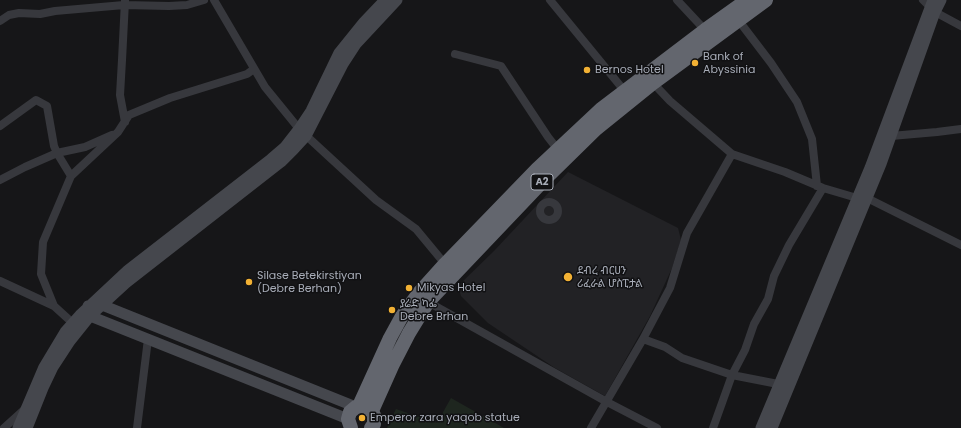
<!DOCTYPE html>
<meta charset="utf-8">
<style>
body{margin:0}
canvas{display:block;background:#161618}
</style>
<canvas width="961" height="428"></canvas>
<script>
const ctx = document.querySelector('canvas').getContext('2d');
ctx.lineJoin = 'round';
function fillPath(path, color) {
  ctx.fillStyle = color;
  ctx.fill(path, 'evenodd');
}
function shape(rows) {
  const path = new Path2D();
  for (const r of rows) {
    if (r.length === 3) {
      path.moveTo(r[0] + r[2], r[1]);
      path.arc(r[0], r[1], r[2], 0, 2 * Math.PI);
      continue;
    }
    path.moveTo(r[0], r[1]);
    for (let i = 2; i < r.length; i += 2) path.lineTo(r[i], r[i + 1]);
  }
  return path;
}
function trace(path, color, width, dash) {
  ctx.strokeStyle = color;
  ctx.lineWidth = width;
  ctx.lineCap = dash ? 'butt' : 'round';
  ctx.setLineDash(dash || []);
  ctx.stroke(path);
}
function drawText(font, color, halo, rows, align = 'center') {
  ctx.font = font + ' Poppins,"Noto Sans Ethiopic",sans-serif';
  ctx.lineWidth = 3;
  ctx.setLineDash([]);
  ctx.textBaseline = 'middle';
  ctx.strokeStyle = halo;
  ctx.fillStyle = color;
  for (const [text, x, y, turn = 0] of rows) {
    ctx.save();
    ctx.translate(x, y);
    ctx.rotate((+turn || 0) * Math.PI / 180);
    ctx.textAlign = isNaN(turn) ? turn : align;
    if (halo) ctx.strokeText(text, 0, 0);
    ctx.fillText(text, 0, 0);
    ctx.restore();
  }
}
fillPath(shape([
 [568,172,678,228,681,240,672,268,650,316,605,396,555,368,488,323,461,296,458,286,494,251]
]), '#222225');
fillPath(shape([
 [451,398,504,428,387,428,396,409,437,423]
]), '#1e261f');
trace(shape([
 [214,0,265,87,300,130,376,200,416,229,445,264],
 [550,0,627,94],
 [677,0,705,30],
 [923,0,935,12,961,26],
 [0,21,9,15,19,13,40,14,55,11,124,5,169,6,187,5,204,0],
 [739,21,771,63,797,102,812,139,817,186],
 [455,54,501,66,548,137,559,151],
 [653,83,670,101,732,154,785,172,823,188,857,198,867,198,961,245],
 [125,122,120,95,122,60,125,1],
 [0,126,36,100,47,106,54,146,57,153,85,147,112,135],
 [891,136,937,132,961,129],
 [0,180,25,167,57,153,71,176],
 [549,211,9],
 [0,281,54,306],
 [428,302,607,402,657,428],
 [76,326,54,306,41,274,43,242,71,176,118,132,129,115,170,98,247,74,254,69],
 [643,339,670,288,687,233,732,154],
 [4,428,25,409],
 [137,428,148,339],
 [591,428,643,339,665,347,682,358,732,375,778,384],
 [713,428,732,375,745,350,754,324,768,299,774,276,789,245,823,188]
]), '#37383d', 8);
trace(shape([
 [348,419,90,316,88,306,102,305,356,407],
 [18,428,44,367,65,332,81,314,128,270,271,159,285,147,299,129,311,111,339,53,364,22,385,0],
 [27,428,43,388,53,367,70,341,90,316,126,283,281,162,294,149,306,136,343,64,356,44,397,0],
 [761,428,870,168,933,0],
 [772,428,881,164,935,12,941,0]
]), '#45474d', 11);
trace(shape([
 [359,406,390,338,402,316,418,294,445,264,537,169,601,109,705,30,747,0],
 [372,411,393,364,409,333,428,302,545,179,596,129,653,83,766,0],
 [351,428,348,419,350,412,356,407,362,406,369,408,374,415,374,424,371,428]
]), '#63666e', 14);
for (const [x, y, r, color] of [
 [695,63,4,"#f2b134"],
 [587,70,4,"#f2b134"],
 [568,277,5,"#f2b134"],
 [249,282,4,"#f2b134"],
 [409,288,4,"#f2b134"],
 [392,310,4,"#f2b134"],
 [362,418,4,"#f2b134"]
]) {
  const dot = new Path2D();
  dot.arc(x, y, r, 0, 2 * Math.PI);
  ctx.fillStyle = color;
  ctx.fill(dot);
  trace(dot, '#111113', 1.5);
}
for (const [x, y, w] of [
 [542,182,22]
]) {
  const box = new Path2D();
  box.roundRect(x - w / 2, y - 8, w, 16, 3);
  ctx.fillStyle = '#111113';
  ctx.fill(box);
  trace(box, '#a8adb8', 1);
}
drawText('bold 10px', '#a8adb8', null, [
 ["A2",542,182]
]);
drawText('11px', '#a8adb8', '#111113', [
 ["Bank of",703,57],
 ["Abyssinia",703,70],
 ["Bernos Hotel",595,70],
 ["ደብረ ብርሀን",577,271],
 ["ሪፈራል ሆስፒታል",577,284],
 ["Silase Betekirstiyan",257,276],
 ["(Debre Berhan)",257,289],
 ["Mikyas Hotel",417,288],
 ["ያሬድ ካፌ",400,304],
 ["Debre Brhan",400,317],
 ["Emperor zara yaqob statue",370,418]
], 'left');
</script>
